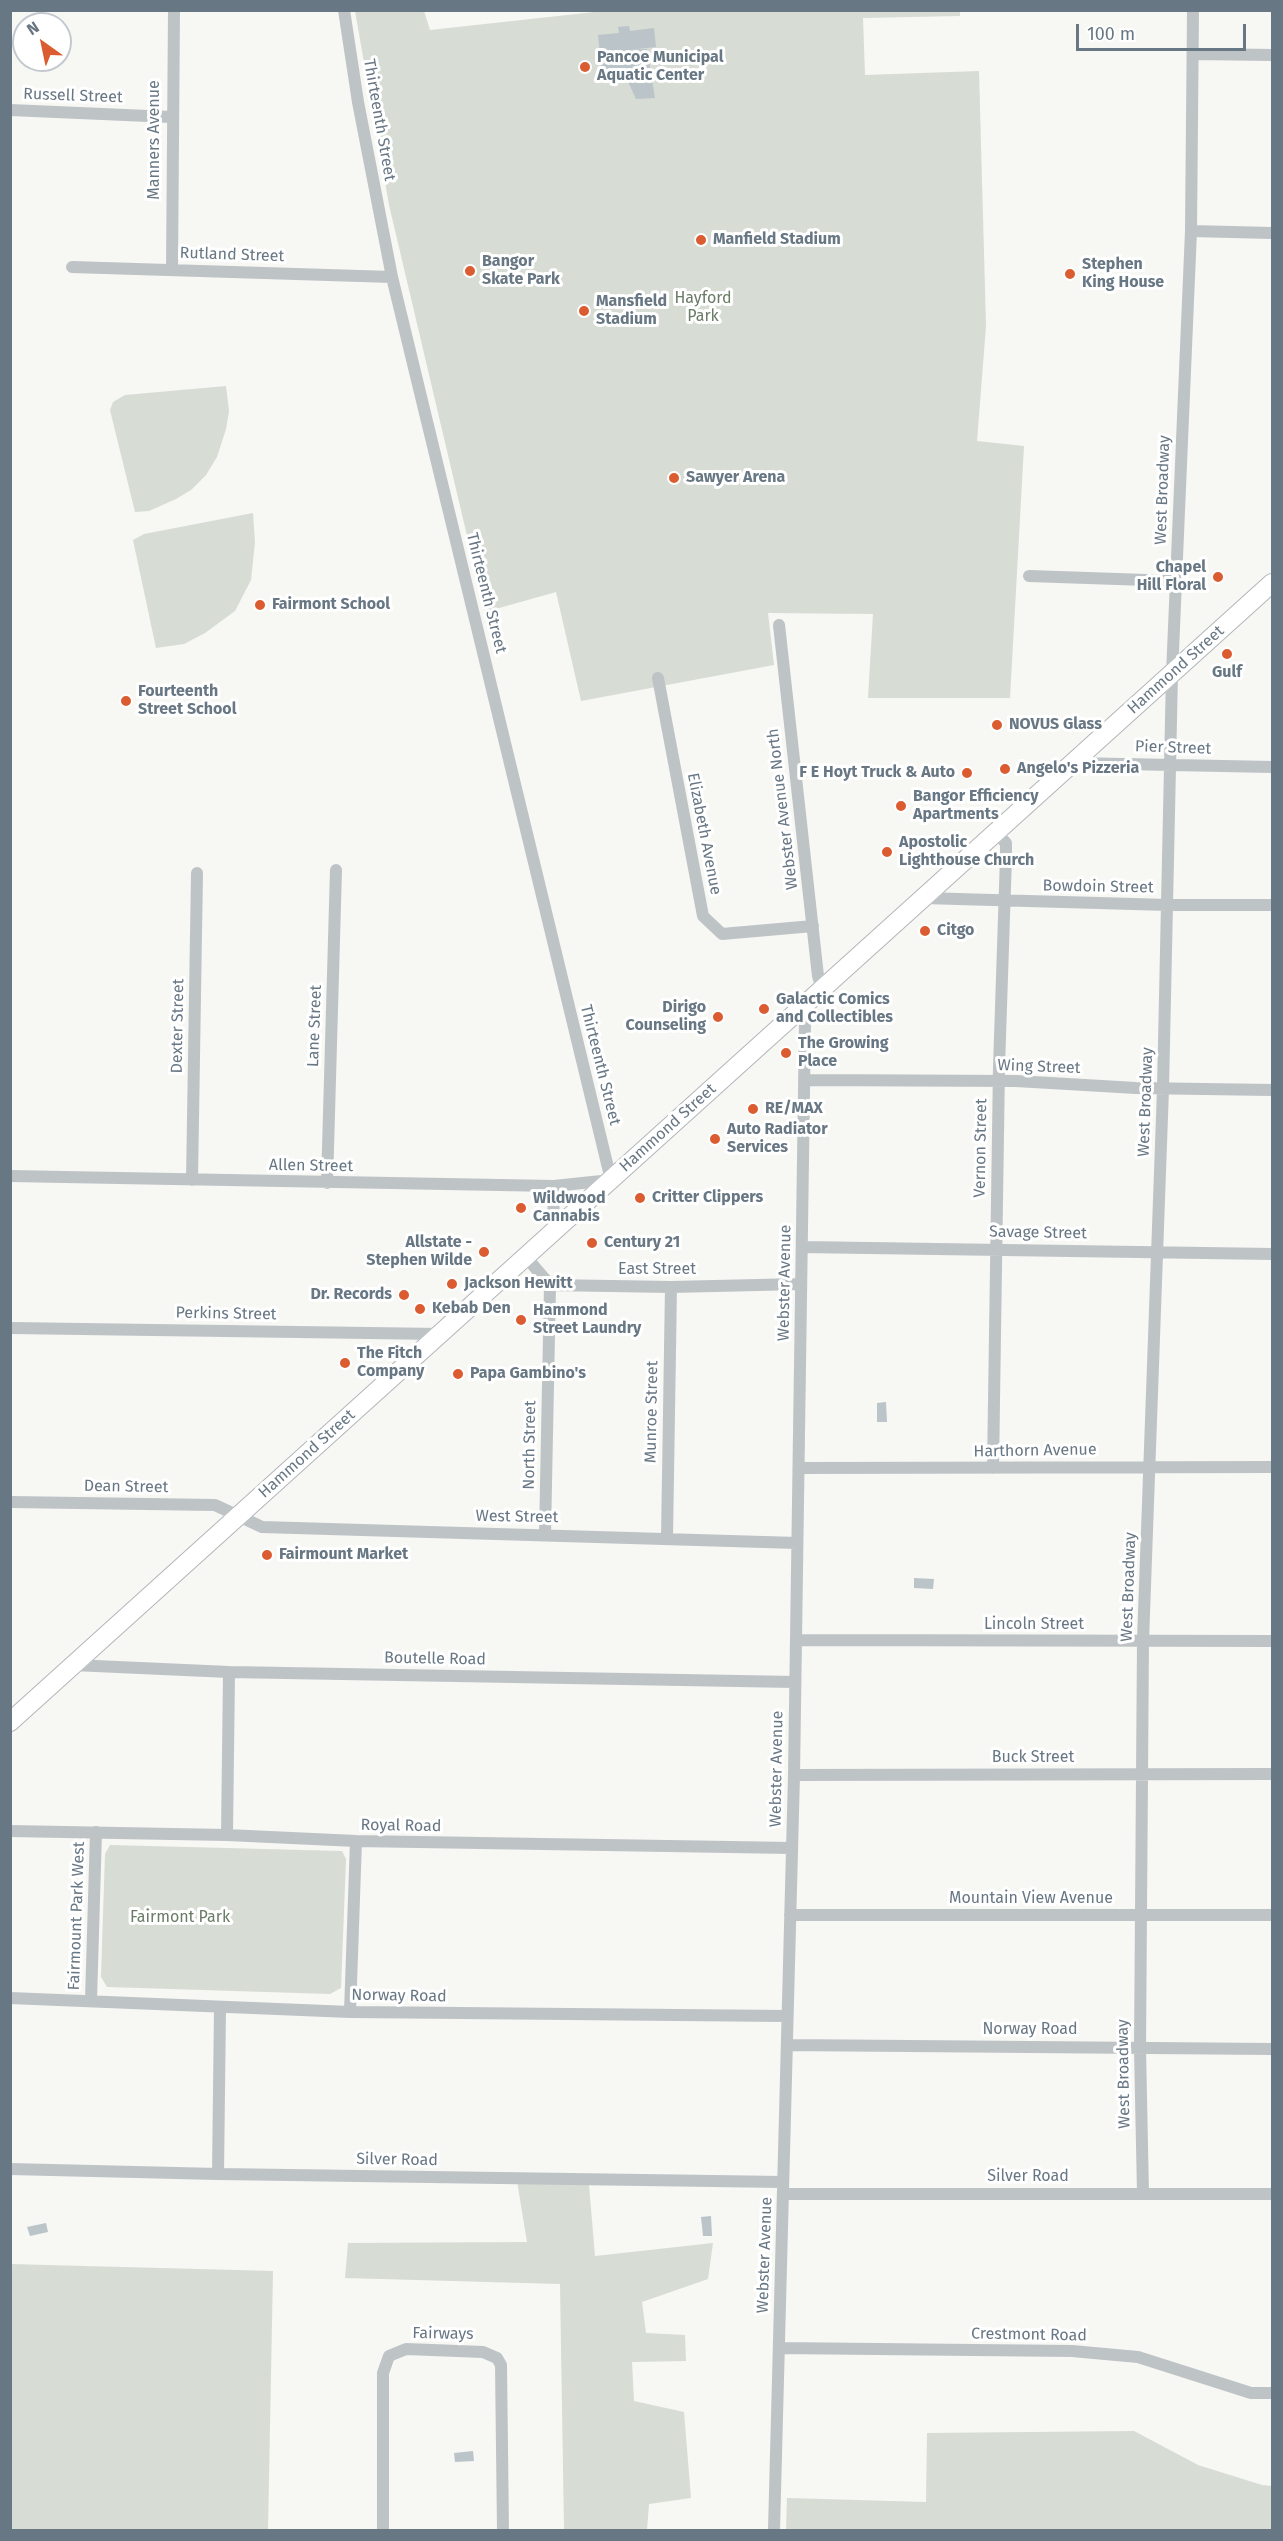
<!DOCTYPE html>
<style>
body{margin:0}
#map{position:relative;width:1283px;height:2541px;overflow:hidden;background:#f7f7f4;font-family:"Fira Sans",sans-serif}
canvas{display:block}
.frame{position:absolute;inset:0;border:12px solid #687784;pointer-events:none}
.north{position:absolute;left:12px;top:12px;width:60px;height:60px;box-sizing:border-box;background:#fff;border:2px solid #c3c9ce;border-radius:50%;rotate:327deg;font-size:16px;font-weight:700;line-height:24px;text-align:center;color:#687784}
.north::after{content:'';display:block;margin:auto;width:21px;height:27px;background:#db5c30;clip-path:polygon(50% 0,100% 100%,50% 72%,0 100%)}
.scale{position:absolute;left:1076px;top:24px;width:170px;height:27px;box-sizing:border-box;border:3px solid #687784;border-top:0;padding-left:8px;font-size:18px;line-height:21px;white-space:nowrap;color:#687784;-webkit-text-stroke:4px #fff;paint-order:stroke}
</style>
<div id="map">
<canvas width="1283" height="2541"></canvas>
<div class="frame"></div>
<div class="north">N</div>
<div class="scale">100 m</div>
</div>
<script>
const ctx = document.querySelector('canvas').getContext('2d');
ctx.lineJoin = 'round';
function fillPath(path, color) {
  ctx.fillStyle = color;
  ctx.fill(path, 'evenodd');
}
function shape(rows) {
  const path = new Path2D();
  for (const r of rows) {
    path.moveTo(r[0], r[1]);
    for (let i = 2; i < r.length; i += 2) path.lineTo(r[i], r[i + 1]);
  }
  return path;
}
function trace(path, color, width, dash) {
  ctx.strokeStyle = color;
  ctx.lineWidth = width;
  ctx.lineCap = dash ? 'butt' : 'round';
  ctx.setLineDash(dash || []);
  ctx.stroke(path);
}
function drawText(font, color, halo, rows, align = 'center') {
  ctx.font = font + ' "Fira Sans",sans-serif';
  ctx.lineWidth = 6;
  ctx.setLineDash([]);
  ctx.textBaseline = 'middle';
  ctx.strokeStyle = halo;
  ctx.fillStyle = color;
  for (const [text, x, y, turn = 0] of rows) {
    ctx.save();
    ctx.translate(x, y);
    ctx.rotate((+turn || 0) * Math.PI / 180);
    ctx.textAlign = isNaN(turn) ? turn : align;
    if (halo) ctx.strokeText(text, 0, 0);
    ctx.fillText(text, 0, 0);
    ctx.restore();
  }
}
fillPath(shape([
 [613,10,960,11,960,16,863,18,865,75,979,71,986,326,977,441,1024,446,1010,698,868,698,873,614,768,613,774,665,581,701,556,592,485,612,389,205,355,11,424,11,430,30],
 [226,386,229,411,226,429,217,457,206,475,191,490,176,499,149,511,135,512,110,410,113,402,125,395],
 [253,513,255,542,251,580,235,611,205,633,184,644,156,648,133,540,144,534],
 [110,1845,342,1851,346,1859,341,1988,330,1994,107,1987,101,1977,105,1854],
 [517,2181,589,2185,595,2256,713,2243,708,2279,642,2302,646,2333,685,2335,686,2361,632,2362,634,2401,684,2412,691,2498,649,2504,647,2530,564,2530,560,2284,345,2278,348,2243,527,2242],
 [10,2264,273,2271,268,2530,11,2530],
 [1134,2431,1198,2465,1262,2485,1272,2486,1272,2530,786,2530,787,2498,926,2502,927,2433]
]), '#d7dcd4');
fillPath(shape([
 [629,26,630,31,654,28,656,47,629,50,647,49,655,98,636,99,624,73,602,75,598,35,619,33,618,27],
 [886,1402,887,1422,877,1422,877,1403],
 [914,1578,934,1579,933,1589,914,1588],
 [711,2216,712,2236,703,2236,701,2217],
 [46,2223,48,2232,30,2236,27,2227],
 [473,2451,474,2461,455,2462,454,2453]
]), '#bac4c9');
const primary = shape([
 [10,1722,1272,583]
]);
trace(primary, '#b2b7bb', 20);
trace(shape([
 [1194,54,1272,55],
 [10,110,171,117],
 [1191,231,1272,233],
 [72,267,392,277],
 [172,270,174,10],
 [1029,576,1176,581],
 [779,625,818,976,822,989],
 [658,678,703,916,722,934,813,926],
 [1073,763,1272,767],
 [923,898,1168,905,1272,905],
 [804,1080,1016,1081,1136,1088,1272,1090],
 [10,1176,554,1186,611,1180,392,277,358,102,344,10],
 [192,1180,197,873],
 [327,1183,336,870],
 [553,1232,554,1186],
 [802,1247,1272,1254],
 [526,1257,550,1285,671,1287,801,1284],
 [10,1328,440,1334],
 [799,1468,1272,1467],
 [993,1468,999,1067,1006,857,1006,843,996,833],
 [10,1502,215,1505,262,1527,797,1543],
 [545,1534,550,1285],
 [667,1537,671,1287],
 [796,1640,1272,1641],
 [73,1665,229,1672,795,1682],
 [794,1775,1272,1774],
 [10,1831,227,1835,356,1841,792,1848],
 [227,1835,229,1672],
 [790,1915,1272,1915],
 [10,1998,350,2012,787,2016],
 [91,2000,96,1832],
 [350,2012,356,1841],
 [787,2045,1272,2049],
 [10,2169,218,2174,783,2182],
 [218,2174,220,2008],
 [783,2194,1272,2194],
 [1143,2194,1140,2048,1143,1641,1163,1089,1172,674,1191,231,1193,10],
 [779,2348,1072,2351,1138,2357,1251,2393,1272,2393],
 [383,2530,383,2373,389,2356,406,2349,483,2352,497,2358,501,2365,503,2530],
 [774,2530,794,1775,805,1023,801,1008]
]), '#bec3c6', 12);
trace(primary, '#fff', 18);
for (const [x, y, r, color] of [
 [585,67,6,"#db5c30"],
 [701,240,6,"#db5c30"],
 [470,271,6,"#db5c30"],
 [1070,274,6,"#db5c30"],
 [584,311,6,"#db5c30"],
 [674,478,6,"#db5c30"],
 [1218,577,6,"#db5c30"],
 [260,605,6,"#db5c30"],
 [1227,654,6,"#db5c30"],
 [126,701,6,"#db5c30"],
 [997,725,6,"#db5c30"],
 [1005,769,6,"#db5c30"],
 [967,773,6,"#db5c30"],
 [901,806,6,"#db5c30"],
 [887,852,6,"#db5c30"],
 [925,931,6,"#db5c30"],
 [764,1009,6,"#db5c30"],
 [718,1017,6,"#db5c30"],
 [786,1053,6,"#db5c30"],
 [753,1109,6,"#db5c30"],
 [715,1139,6,"#db5c30"],
 [640,1198,6,"#db5c30"],
 [521,1208,6,"#db5c30"],
 [592,1243,6,"#db5c30"],
 [484,1252,6,"#db5c30"],
 [452,1284,6,"#db5c30"],
 [404,1295,6,"#db5c30"],
 [420,1309,6,"#db5c30"],
 [521,1320,6,"#db5c30"],
 [345,1363,6,"#db5c30"],
 [458,1374,6,"#db5c30"],
 [267,1555,6,"#db5c30"]
]) {
  const dot = new Path2D();
  dot.arc(x, y, r, 0, 2 * Math.PI);
  ctx.fillStyle = color;
  ctx.fill(dot);
  trace(dot, '#fff', 2);
}
drawText('bold 16px', '#687784', '#fff', [
 ["Pancoe Municipal",597,58],
 ["Aquatic Center",597,76],
 ["Manfield Stadium",713,240],
 ["Bangor",482,262],
 ["Skate Park",482,280],
 ["Stephen",1082,265],
 ["King House",1082,283],
 ["Mansfield",596,302],
 ["Stadium",596,320],
 ["Sawyer Arena",686,478],
 ["Chapel",1206,568,"right"],
 ["Hill Floral",1206,586,"right"],
 ["Fairmont School",272,605],
 ["Gulf",1227,673,"center"],
 ["Fourteenth",138,692],
 ["Street School",138,710],
 ["NOVUS Glass",1009,725],
 ["Angelo's Pizzeria",1017,769],
 ["F E Hoyt Truck & Auto",955,773,"right"],
 ["Bangor Efficiency",913,797],
 ["Apartments",913,815],
 ["Apostolic",899,843],
 ["Lighthouse Church",899,861],
 ["Citgo",937,931],
 ["Galactic Comics",776,1000],
 ["and Collectibles",776,1018],
 ["Dirigo",706,1008,"right"],
 ["Counseling",706,1026,"right"],
 ["The Growing",798,1044],
 ["Place",798,1062],
 ["RE/MAX",765,1109],
 ["Auto Radiator",727,1130],
 ["Services",727,1148],
 ["Critter Clippers",652,1198],
 ["Wildwood",533,1199],
 ["Cannabis",533,1217],
 ["Allstate -",472,1243,"right"],
 ["Stephen Wilde",472,1261,"right"],
 ["Century 21",604,1243],
 ["Jackson Hewitt",464,1284],
 ["Dr. Records",392,1295,"right"],
 ["Kebab Den",432,1309],
 ["Hammond",533,1311],
 ["Street Laundry",533,1329],
 ["The Fitch",357,1354],
 ["Company",357,1372],
 ["Papa Gambino's",470,1374],
 ["Fairmount Market",279,1555]
], 'left');
drawText('16px', '#687784', '#fff', [
 ["Russell Street",73,96,2],
 ["Thirteenth Street",379,120,80],
 ["Manners Avenue",155,140,-90],
 ["Rutland Street",232,255,2],
 ["West Broadway",1163,490,-88],
 ["Thirteenth Street",486,593,76],
 ["Hammond Street",1176,670,-42],
 ["Pier Street",1173,748,2],
 ["Webster Avenue North",783,809,-97],
 ["Elizabeth Avenue",704,834,79],
 ["Bowdoin Street",1098,887,1],
 ["Dexter Street",178,1026,-89],
 ["Lane Street",315,1026,-88],
 ["Thirteenth Street",600,1065,76],
 ["Wing Street",1039,1067,2],
 ["West Broadway",1146,1102,-88],
 ["Hammond Street",668,1128,-42],
 ["Vernon Street",981,1148,-89],
 ["Allen Street",311,1166,1],
 ["Savage Street",1038,1233,1],
 ["East Street",657,1270],
 ["Webster Avenue",785,1283,-89],
 ["Perkins Street",226,1314,1],
 ["Munroe Street",652,1412,-89],
 ["North Street",530,1445,-89],
 ["Harthorn Avenue",1035,1451,-1],
 ["Hammond Street",307,1454,-42],
 ["Dean Street",126,1487,1],
 ["West Street",517,1517,1],
 ["West Broadway",1129,1587,-88],
 ["Lincoln Street",1034,1625],
 ["Boutelle Road",435,1659,1],
 ["Buck Street",1033,1758],
 ["Webster Avenue",777,1769,-89],
 ["Royal Road",401,1826,1],
 ["Mountain View Avenue",1031,1899],
 ["Fairmount Park West",77,1916,-88],
 ["Norway Road",399,1996,1],
 ["Norway Road",1030,2030],
 ["West Broadway",1124,2074,-91],
 ["Silver Road",397,2160,1],
 ["Silver Road",1028,2177],
 ["Webster Avenue",765,2255,-88],
 ["Fairways",443,2334,1],
 ["Crestmont Road",1029,2335,1]
]);
drawText('16px', '#6a7b66', '#fff', [
 ["Hayford",703,299],
 ["Park",703,317],
 ["Fairmont Park",180,1918]
]);
</script>
